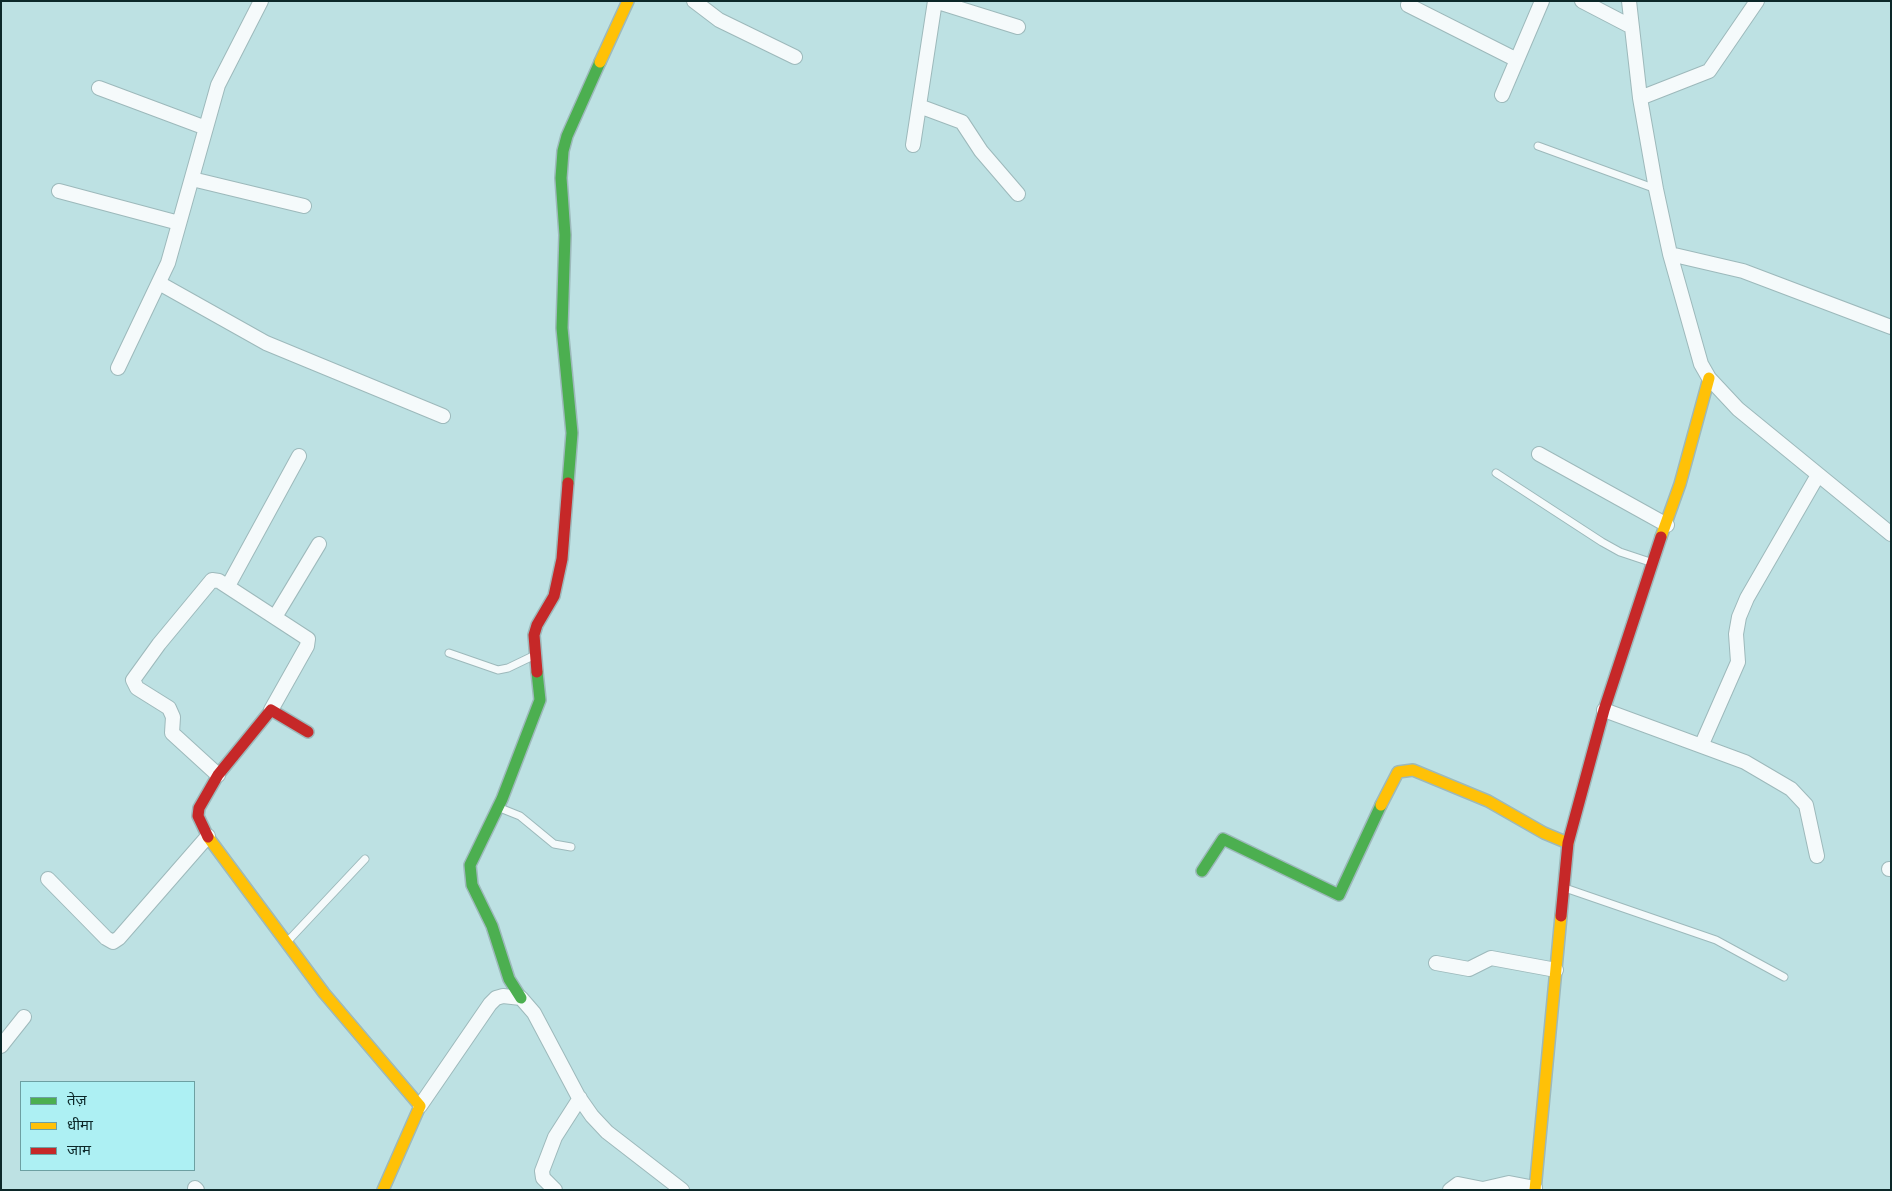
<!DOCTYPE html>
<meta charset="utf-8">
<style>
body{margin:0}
#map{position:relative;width:1892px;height:1191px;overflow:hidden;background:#bde1e3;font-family:Arial,"Noto Sans Devanagari",sans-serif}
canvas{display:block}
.frame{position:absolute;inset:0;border:2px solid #0c2829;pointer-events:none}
.legend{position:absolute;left:20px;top:1081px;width:175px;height:90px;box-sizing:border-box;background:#adf0f3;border:1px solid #6da0a2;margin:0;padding:6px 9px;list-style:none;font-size:15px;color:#0c2829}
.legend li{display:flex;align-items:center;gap:10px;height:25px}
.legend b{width:25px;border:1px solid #6da0a2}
</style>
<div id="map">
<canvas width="1892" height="1191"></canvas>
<div class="frame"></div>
<ul class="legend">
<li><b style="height:6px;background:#4caf50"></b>तेज़</li>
<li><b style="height:6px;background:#ffc107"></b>धीमा</li>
<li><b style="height:6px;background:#c62828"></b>जाम</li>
</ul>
</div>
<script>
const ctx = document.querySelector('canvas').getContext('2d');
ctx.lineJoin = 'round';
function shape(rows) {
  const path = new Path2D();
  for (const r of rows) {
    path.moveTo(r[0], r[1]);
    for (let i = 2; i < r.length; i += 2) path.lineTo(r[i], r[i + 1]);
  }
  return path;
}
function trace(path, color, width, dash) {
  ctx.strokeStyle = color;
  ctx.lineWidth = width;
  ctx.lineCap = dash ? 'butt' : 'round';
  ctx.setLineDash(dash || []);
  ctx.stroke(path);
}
const lane = shape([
 [1538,146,1656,189],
 [1496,473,1602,542,1620,552,1650,562],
 [449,653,498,670,508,668,533,656],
 [500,808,520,816,554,844,571,847],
 [1565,888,1716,940,1784,977],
 [287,942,365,859]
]);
const street = shape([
 [694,1,719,20,795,57],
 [935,1,1018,27],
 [1582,1,1632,27],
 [1629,1,1640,98,1656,189,1670,254,1701,364,1709,378,1738,409,1891,534],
 [1408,5,1517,60],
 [99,88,206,128],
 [1502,95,1542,1],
 [1640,98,1709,71,1757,1],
 [919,106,962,122,981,151,1018,194],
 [913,145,935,1],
 [192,179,304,206],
 [59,191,179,223],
 [1670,254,1743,271,1891,327],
 [159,283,266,343,443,416],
 [118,368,168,263,218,85,261,1],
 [1539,454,1667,525],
 [228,586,299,456],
 [275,617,319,544],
 [1604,710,1745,762,1791,789,1806,805,1817,856],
 [1702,744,1738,662,1736,634,1739,617,1747,598,1818,475],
 [218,775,172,733,173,717,169,708,137,688,133,680,159,644,212,580,219,581,308,639,307,646,271,710],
 [1889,869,1891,869],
 [48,879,106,938,113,942,119,938,208,836],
 [1436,963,1469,969,1491,958,1556,970],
 [1,1046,24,1017],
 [420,1106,490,1004,496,998,503,996,521,998,534,1013,578,1096,592,1116,607,1132,682,1190],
 [195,1188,197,1190],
 [555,1190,543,1178,542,1171,555,1137,580,1098],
 [1450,1190,1458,1184,1483,1189,1509,1183,1535,1188]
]);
const fast = shape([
 [568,483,572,433,562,328,565,235,561,178,563,151,567,136,600,62],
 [1202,871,1223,839,1339,895,1381,805],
 [521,998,509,979,492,926,472,885,470,865,502,799,540,700,537,672]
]);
const slow = shape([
 [600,62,628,1],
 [1661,537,1680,484,1709,378],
 [1381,805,1398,772,1413,770,1488,801,1544,833,1568,843],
 [208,837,324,993,420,1106,383,1190],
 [1535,1190,1561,916]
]);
const jam = shape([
 [537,672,534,635,537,625,554,596,562,559,568,483],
 [208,837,198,816,199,808,218,775,271,710,308,732],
 [1561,916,1568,843,1604,710,1661,537]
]);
trace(lane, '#9db9bb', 9);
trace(street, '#9db9bb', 16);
trace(fast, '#9db9bb', 14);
trace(slow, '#9db9bb', 14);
trace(jam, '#9db9bb', 14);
trace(lane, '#f5fafb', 7);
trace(street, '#f5fafb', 14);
trace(fast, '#4caf50', 11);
trace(slow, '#ffc107', 11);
trace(jam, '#c62828', 11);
</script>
